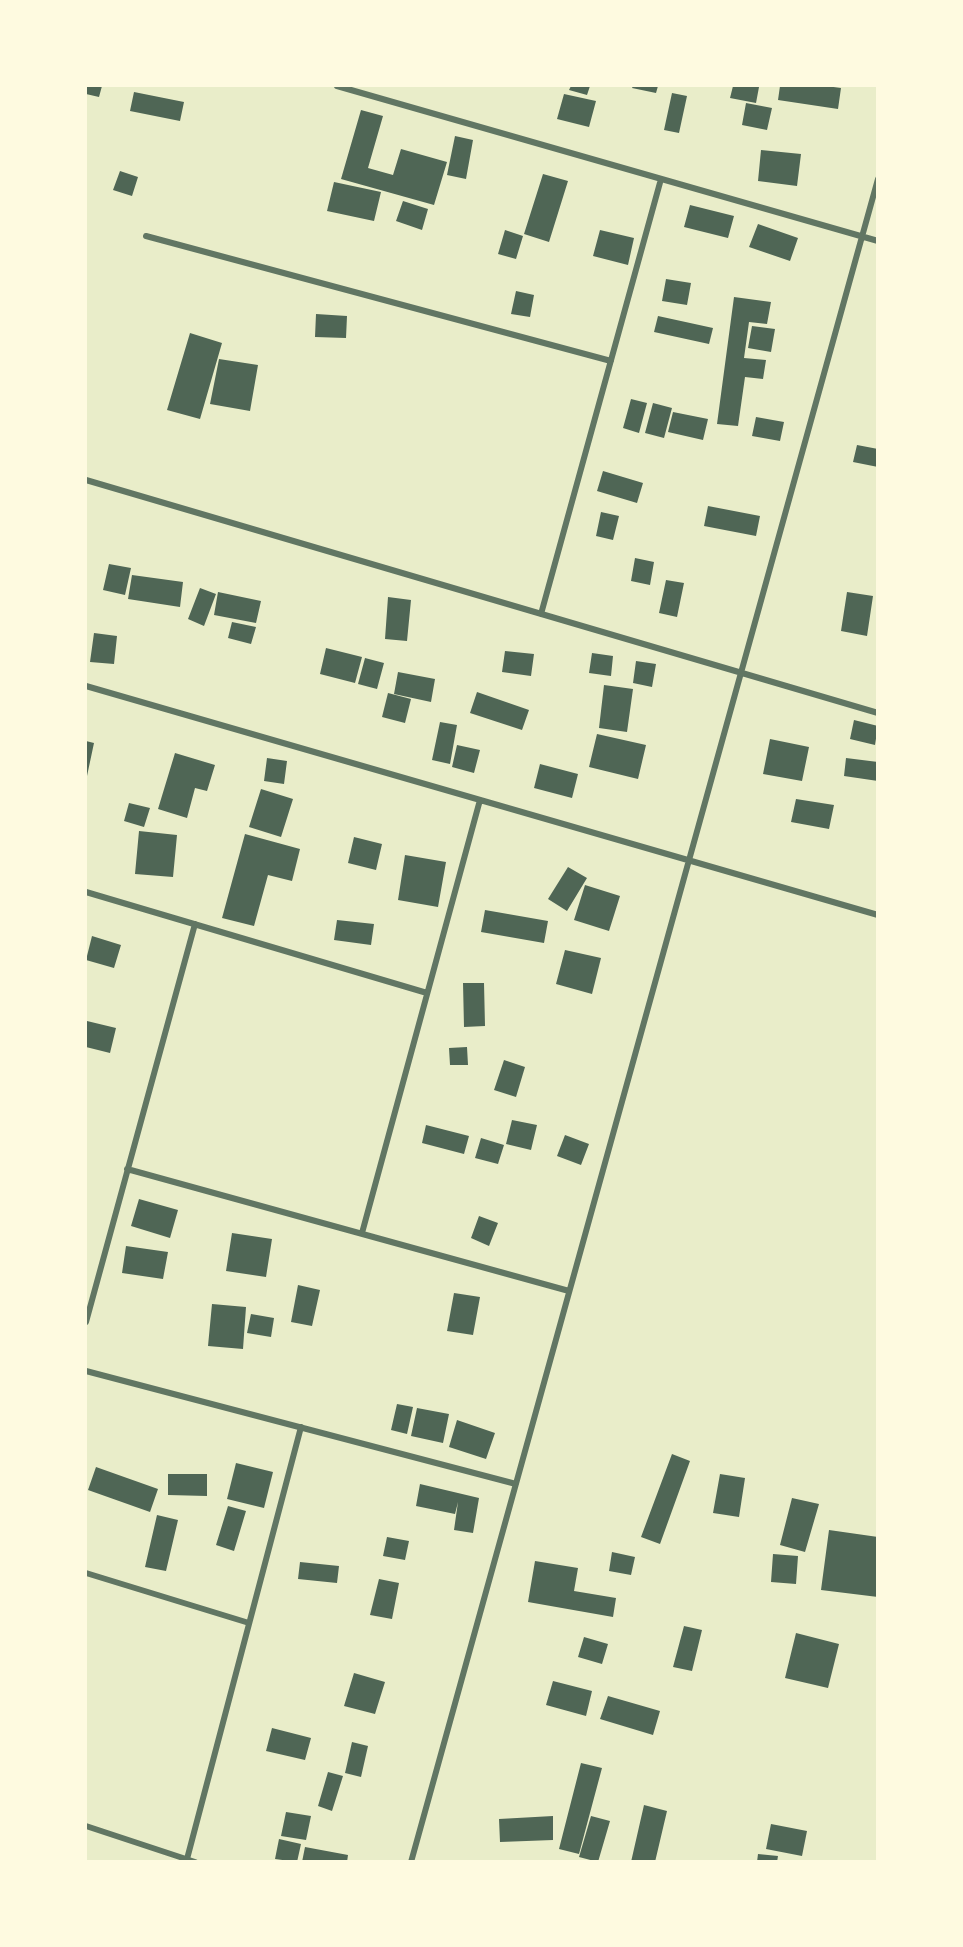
<!DOCTYPE html>
<style>
body{margin:0}
#map{position:relative;width:963px;height:1947px;overflow:hidden;background:#e9edc9;font-family:Figtree,sans-serif}
canvas{display:block}
.frame{position:absolute;inset:0;border:87px solid #fefae0;pointer-events:none}
</style>
<div id="map">
<canvas width="963" height="1947"></canvas>
<div class="frame"></div>
</div>
<script>
const ctx = document.querySelector('canvas').getContext('2d');
ctx.lineJoin = 'round';
function fillPath(path, color) {
  ctx.fillStyle = color;
  ctx.fill(path, 'evenodd');
}
function shape(rows) {
  const path = new Path2D();
  for (const r of rows) {
    path.moveTo(r[0], r[1]);
    for (let i = 2; i < r.length; i += 2) path.lineTo(r[i], r[i + 1]);
  }
  return path;
}
function trace(path, color, width, dash) {
  ctx.strokeStyle = color;
  ctx.lineWidth = width;
  ctx.lineCap = dash ? 'butt' : 'round';
  ctx.setLineDash(dash || []);
  ctx.stroke(path);
}
fillPath(shape([
 [86,86,102,86,99,97,86,94],
 [571,86,590,86,587,95,569,90],
 [633,86,658,86,656,93,632,88],
 [733,86,759,87,756,103,730,98],
 [780,86,826,86,841,88,838,109,778,100],
 [134,92,184,102,180,121,130,111],
 [672,93,687,96,679,133,664,130],
 [564,94,596,101,589,127,557,119],
 [746,103,772,108,767,130,742,125],
 [361,110,383,116,368,168,393,175,401,149,447,162,434,205,341,179],
 [455,136,473,140,466,179,447,175],
 [761,150,801,154,797,186,758,181],
 [120,171,138,177,132,196,113,190],
 [543,174,568,181,549,242,524,234],
 [334,182,381,192,374,221,327,211],
 [403,201,428,209,422,230,396,221],
 [690,205,734,216,728,238,684,227],
 [758,224,798,238,790,261,749,247],
 [505,230,523,236,516,259,498,254],
 [600,230,634,238,628,265,593,256],
 [666,279,691,283,687,305,662,301],
 [516,291,534,295,530,317,511,314],
 [734,297,771,302,767,324,749,322,744,358,766,360,763,379,745,377,738,426,717,424],
 [316,314,347,316,346,338,315,337],
 [658,316,713,328,709,344,654,332],
 [752,326,775,329,771,352,748,348],
 [190,333,222,343,200,419,167,410],
 [219,359,258,365,250,411,210,404],
 [631,399,647,403,639,433,623,428],
 [653,403,672,408,664,438,645,433],
 [673,412,708,419,703,440,668,432],
 [756,417,784,422,780,441,752,436],
 [857,445,878,449,878,467,853,462],
 [603,471,643,483,637,503,597,491],
 [708,506,760,516,756,536,704,526],
 [601,512,619,516,613,540,596,536],
 [635,558,654,562,650,585,631,581],
 [109,564,131,568,125,595,103,590],
 [132,575,183,582,180,607,128,599],
 [666,580,684,583,677,617,659,613],
 [200,588,216,594,204,626,188,619],
 [218,592,261,601,256,623,214,615],
 [847,592,873,596,867,636,841,631],
 [388,597,411,600,407,641,385,639],
 [232,622,256,627,251,644,228,638],
 [94,633,117,636,114,664,90,662],
 [326,648,362,657,355,683,320,674],
 [505,651,534,654,531,676,502,672],
 [592,653,613,656,611,676,589,673],
 [365,658,384,663,377,689,358,684],
 [636,661,656,664,652,687,633,683],
 [398,672,435,679,431,702,394,694],
 [604,685,633,689,627,732,599,728],
 [477,692,529,710,522,730,470,713],
 [388,693,411,699,405,723,382,717],
 [854,720,878,726,875,745,850,739],
 [440,722,457,725,450,764,432,760],
 [597,734,646,745,638,779,589,767],
 [770,739,809,747,802,781,763,774],
 [86,741,94,743,87,776,86,776],
 [457,745,480,750,474,773,452,767],
 [175,753,215,765,207,791,195,788,187,818,158,809],
 [267,758,287,761,284,784,264,781],
 [846,758,878,762,878,781,844,776],
 [540,764,578,774,572,798,534,788],
 [261,789,293,799,281,837,249,827],
 [796,799,834,805,829,829,791,822],
 [129,803,150,808,144,827,124,821],
 [139,831,177,835,173,877,135,874],
 [245,834,300,849,292,881,268,875,254,926,222,918],
 [354,837,382,844,376,870,348,863],
 [405,855,446,862,438,907,398,900],
 [568,867,587,878,567,911,548,899],
 [585,885,620,896,609,931,574,920],
 [485,910,548,921,544,943,481,932],
 [337,920,374,924,371,945,334,940],
 [92,936,121,945,114,968,86,960],
 [565,950,601,958,592,994,556,984],
 [463,983,484,983,485,1026,464,1027],
 [87,1021,116,1028,110,1053,86,1047],
 [467,1047,468,1065,450,1065,449,1048],
 [504,1060,525,1067,516,1097,494,1090],
 [512,1120,537,1125,531,1150,506,1144],
 [426,1125,469,1136,464,1154,422,1143],
 [565,1135,589,1144,581,1165,557,1156],
 [481,1138,504,1145,498,1164,475,1158],
 [139,1199,178,1210,170,1238,131,1226],
 [479,1216,498,1223,489,1246,471,1238],
 [232,1233,272,1239,266,1277,226,1271],
 [126,1246,168,1252,163,1279,122,1273],
 [298,1285,320,1290,312,1326,291,1322],
 [454,1293,480,1297,473,1335,447,1331],
 [212,1304,246,1307,243,1349,208,1346],
 [251,1314,274,1318,271,1337,247,1333],
 [397,1404,413,1407,407,1434,391,1430],
 [417,1408,449,1414,443,1443,411,1436],
 [457,1420,495,1433,486,1459,449,1447],
 [672,1454,690,1461,660,1544,641,1537],
 [236,1463,273,1472,264,1508,227,1499],
 [96,1467,158,1489,150,1512,88,1490],
 [168,1474,207,1474,207,1496,168,1495],
 [720,1474,745,1478,739,1517,713,1513],
 [420,1484,479,1498,473,1533,454,1530,458,1502,455,1514,416,1506],
 [792,1498,819,1504,805,1552,780,1545],
 [228,1506,246,1511,234,1551,216,1545],
 [157,1515,178,1520,166,1571,145,1567],
 [829,1530,878,1537,878,1597,821,1590],
 [387,1537,409,1541,405,1560,383,1556],
 [612,1552,635,1557,631,1575,609,1571],
 [773,1554,798,1556,796,1584,771,1582],
 [535,1561,578,1568,574,1591,616,1598,613,1617,528,1602],
 [300,1562,339,1566,337,1583,298,1579],
 [379,1579,399,1583,392,1619,370,1615],
 [684,1626,702,1630,692,1671,673,1667],
 [796,1633,839,1644,828,1688,785,1678],
 [584,1637,608,1644,602,1664,578,1657],
 [354,1673,385,1682,375,1714,344,1706],
 [553,1681,592,1691,586,1716,546,1705],
 [608,1696,660,1711,653,1735,600,1719],
 [272,1728,311,1738,305,1760,266,1751],
 [352,1742,368,1746,361,1777,345,1773],
 [581,1763,602,1768,579,1854,559,1849],
 [328,1772,343,1776,332,1811,318,1806],
 [644,1805,667,1811,655,1862,631,1862],
 [286,1812,311,1816,306,1840,281,1836],
 [553,1816,553,1840,500,1842,499,1819],
 [591,1816,610,1821,598,1862,579,1857],
 [771,1824,807,1831,802,1856,766,1849],
 [279,1839,301,1844,297,1862,275,1859],
 [305,1847,348,1855,347,1862,302,1862],
 [758,1854,778,1856,777,1862,757,1862]
]), '#4f6655');
trace(shape([
 [337,86,878,241],
 [146,236,611,361],
 [86,480,878,713],
 [541,614,661,179],
 [86,686,878,915],
 [86,892,427,993],
 [127,1169,569,1291],
 [362,1233,480,800],
 [86,1322,195,924],
 [86,1371,516,1484],
 [86,1573,249,1623],
 [86,1826,195,1862],
 [187,1859,301,1427],
 [411,1862,878,179]
]), '#617663', 6);
</script>
